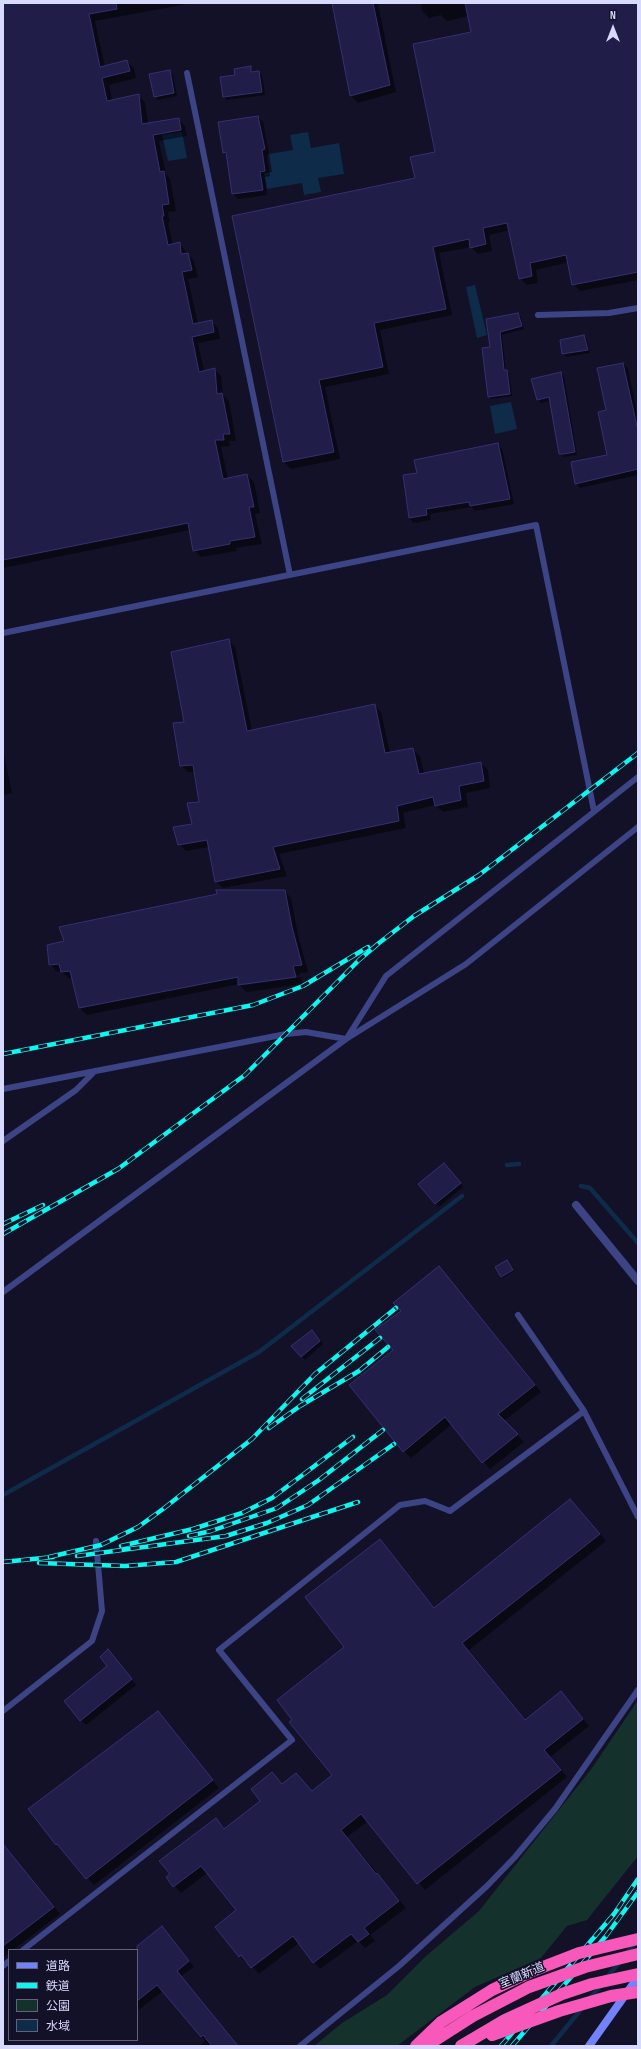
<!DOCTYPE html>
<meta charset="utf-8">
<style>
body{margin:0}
#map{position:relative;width:641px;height:2049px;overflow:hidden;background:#121127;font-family:"Sofia Sans Condensed","Noto Sans JP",sans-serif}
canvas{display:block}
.frame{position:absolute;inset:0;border:4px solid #d8d9fe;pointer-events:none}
.legend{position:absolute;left:8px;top:1949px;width:130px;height:92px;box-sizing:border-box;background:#121127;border:1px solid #61617d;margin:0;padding:5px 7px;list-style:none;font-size:12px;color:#d8d9fe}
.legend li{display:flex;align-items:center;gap:8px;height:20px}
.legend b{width:20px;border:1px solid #61617d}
.north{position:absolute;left:593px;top:8px;width:40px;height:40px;-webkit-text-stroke:3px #121127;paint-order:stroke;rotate:0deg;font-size:11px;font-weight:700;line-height:16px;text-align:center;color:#d8d9fe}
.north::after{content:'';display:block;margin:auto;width:14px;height:18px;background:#d8d9fe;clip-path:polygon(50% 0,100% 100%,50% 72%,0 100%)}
</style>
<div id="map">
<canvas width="641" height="2049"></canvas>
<div class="frame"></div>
<ul class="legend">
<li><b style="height:5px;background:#7381fa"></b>道路</li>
<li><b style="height:5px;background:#0bf7ef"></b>鉄道</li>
<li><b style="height:11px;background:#14312c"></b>公園</li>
<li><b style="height:11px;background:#0e2b49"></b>水域</li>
</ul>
<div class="north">N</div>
</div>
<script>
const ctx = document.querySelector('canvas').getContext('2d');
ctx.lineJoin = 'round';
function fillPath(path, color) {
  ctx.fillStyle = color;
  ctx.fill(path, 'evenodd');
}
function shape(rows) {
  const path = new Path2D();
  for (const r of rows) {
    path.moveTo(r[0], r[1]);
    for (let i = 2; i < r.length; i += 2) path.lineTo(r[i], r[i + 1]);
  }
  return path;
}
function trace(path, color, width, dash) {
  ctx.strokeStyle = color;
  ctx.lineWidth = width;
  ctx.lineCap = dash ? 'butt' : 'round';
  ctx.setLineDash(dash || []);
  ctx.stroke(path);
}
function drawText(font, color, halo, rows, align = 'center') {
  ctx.font = font + ' "Sofia Sans Condensed","Noto Sans JP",sans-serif';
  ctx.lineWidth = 3;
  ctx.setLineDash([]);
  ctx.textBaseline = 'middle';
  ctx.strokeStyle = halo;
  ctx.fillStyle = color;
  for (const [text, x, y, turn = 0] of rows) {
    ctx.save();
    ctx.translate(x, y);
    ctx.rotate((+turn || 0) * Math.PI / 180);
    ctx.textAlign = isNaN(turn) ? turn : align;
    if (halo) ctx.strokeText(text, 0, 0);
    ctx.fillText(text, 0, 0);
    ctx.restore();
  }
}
fillPath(shape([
 [638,1700,638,1856,587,1920,567,1926,541,1958,475,1987,397,2046,314,2046,342,2023,387,1995,426,1956,479,1911,592,1768]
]), '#14312c');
fillPath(shape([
 [182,132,187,158,168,161,162,135],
 [308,132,311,148,339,143,344,174,318,178,321,192,304,195,302,183,267,189,264,173,272,172,269,154,293,150,290,135],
 [475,285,487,335,477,338,466,287],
 [511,402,517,429,495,434,490,406]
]), '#0e2b49');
fillPath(shape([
 [3,3,192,3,95,21,105,67,127,62,134,68,136,78,109,85,112,101,138,96,145,102,148,124,178,119,185,126,187,136,159,141,166,174,170,179,176,211,168,212,170,222,168,223,173,245,179,243,194,261,198,277,188,279,198,324,211,321,218,328,220,339,198,343,204,371,214,369,221,376,223,395,229,401,236,441,229,441,230,446,221,447,228,479,247,475,254,482,260,513,255,514,262,544,236,548,237,551,201,557,194,550,190,530,3,568],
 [333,3,382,3,378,4,396,92,358,103,351,96],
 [421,3,638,3,638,280,580,291,573,284,569,262,536,270,538,283,527,285,520,278,510,230,489,235,492,251,478,254,471,247,439,253,452,315,380,330,389,374,325,387,340,459,291,469,284,462,233,216,416,179,436,153,472,33,469,16,447,21,441,15,429,18,422,11],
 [250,68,254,72,259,72,262,75,265,95,227,100,224,97,221,78,236,76],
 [169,71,173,75,177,96,158,100,155,96],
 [258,117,263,122,269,154,267,155,270,176,265,177,267,195,238,199,233,194,228,156,224,152],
 [518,315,521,317,524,329,502,335,506,371,509,374,512,396,492,399,489,396,491,348,487,320],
 [584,336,587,340,590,353,567,357,563,354,561,341],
 [624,364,628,369,638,417,638,475,580,488,576,483,609,456,607,411,598,369],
 [561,373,564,376,577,455,563,457,560,453,550,401,541,403,538,400],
 [498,444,502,449,514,504,475,511,472,507,430,514,431,520,414,523,409,518,404,475,418,474],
 [228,640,235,647,252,731,374,705,381,712,390,753,412,749,420,756,424,774,481,763,488,770,490,788,466,793,468,807,443,812,435,805,403,813,406,828,279,854,287,876,223,888,216,881,209,847,186,851,179,844,194,824,200,802,195,772,188,772,181,765,185,723],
 [3,749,12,793,3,795],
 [284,890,291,898,298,935,308,972,300,973,300,975,245,983,245,985,301,977,302,984,246,992,239,984,87,1015,80,1008,73,978,69,979,61,971,57,972,50,964],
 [448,1168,463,1187,439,1207,420,1185],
 [508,1262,514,1271,503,1278,501,1277],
 [439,1267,541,1392,504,1421,524,1442,490,1469,452,1424,411,1458,404,1451,394,1350],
 [315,1334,323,1344,305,1360,293,1346],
 [577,1507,606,1541,469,1650,525,1720,567,1699,589,1726,550,1757,567,1777,425,1890,368,1821,347,1837,406,1908,370,1935,375,1941,365,1948,358,1941,320,1969,299,1943,259,1974,248,1962,246,1963,240,1956,238,1910,207,1873,181,1893,167,1877,215,1819,225,1829,262,1801,272,1773,283,1784,296,1774,312,1791,334,1775,346,1647,380,1540,435,1608],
 [113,1656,136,1685,86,1725,81,1720],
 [158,1712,219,1788,94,1885,57,1844,29,1809],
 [3,1844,60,1914,13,1950,9,1950,9,1953,3,1958],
 [162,1927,194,1967,181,1976,237,2046,199,2046,205,2041,163,1991,137,2011,137,1950,133,1950]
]), '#0007');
trace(shape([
 [507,1165,519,1164],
 [581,1186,590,1188,638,1243],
 [3,1495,259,1352,462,1196],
 [625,1955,636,1942],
 [606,1978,621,1961],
 [590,1998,602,1984],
 [551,2046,583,2007]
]), '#0e2b49', 4.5);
const building = shape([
 [3,3,116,3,117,9,89,14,100,67,127,60,130,71,102,78,107,101,139,94,142,124,179,118,181,130,153,135,160,172,164,171,169,204,162,205,164,216,162,216,168,245,180,242,181,254,188,253,192,270,182,272,193,324,212,320,214,332,192,337,199,372,215,368,217,394,222,393,230,434,223,434,224,440,215,440,223,479,247,474,254,507,249,507,255,537,230,541,230,544,193,551,188,523,3,560,3,3],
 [332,3,373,3,390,85,350,96,332,3],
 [465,3,638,3,638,272,572,285,566,255,530,263,532,276,519,279,507,223,483,228,486,244,470,248,469,239,433,247,446,309,374,323,383,367,319,380,334,452,283,462,232,216,415,178,410,157,435,152,413,44,471,32,465,3],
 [251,66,251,72,259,71,262,92,223,97,220,77,235,75,234,69,251,66],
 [170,70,174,93,154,97,149,74,170,70],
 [258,116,265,149,262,150,265,171,260,172,263,190,232,194,226,152,223,153,218,122,258,116],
 [518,313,522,326,500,332,504,370,507,370,510,394,488,397,482,348,490,347,486,319,518,313],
 [584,335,588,350,562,354,560,340,584,335],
 [623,363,638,431,638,469,575,484,571,462,607,455,598,412,606,410,597,368,623,363],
 [561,372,575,452,564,454,559,454,549,397,537,400,531,379,561,372],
 [498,443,510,499,470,506,469,502,426,509,427,515,409,518,403,475,417,473,414,460,498,443],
 [229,639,247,731,375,704,385,753,413,748,419,774,481,762,484,781,459,786,461,800,435,806,433,797,397,806,399,821,273,847,280,869,215,882,207,840,178,845,173,827,192,824,187,803,199,802,193,765,180,766,173,723,184,722,171,652,229,639],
 [216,890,285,890,292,927,302,965,293,966,296,977,238,985,238,977,79,1008,70,971,61,972,59,964,49,965,47,945,64,941,59,927,217,894,216,890],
 [444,1163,461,1183,435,1204,418,1184,444,1163],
 [507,1260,513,1270,501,1277,495,1267,507,1260],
 [439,1266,535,1385,498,1414,518,1434,482,1463,445,1417,403,1452,349,1385,393,1350,375,1330,401,1311,393,1303,439,1266],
 [312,1330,320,1341,301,1357,291,1346,312,1330],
 [570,1499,600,1534,462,1643,525,1720,561,1691,583,1719,544,1750,561,1770,417,1884,361,1814,341,1830,376,1874,377,1873,399,1901,364,1928,369,1934,358,1942,351,1934,313,1963,293,1936,251,1968,241,1955,239,1957,215,1927,236,1910,201,1866,173,1887,166,1877,170,1874,159,1861,216,1818,224,1829,260,1801,251,1789,272,1772,282,1784,296,1773,312,1791,332,1775,289,1722,292,1720,277,1700,344,1647,305,1597,380,1539,434,1608,570,1499],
 [108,1649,132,1679,80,1721,64,1701,107,1666,100,1657,108,1649],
 [158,1711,213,1780,86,1879,57,1844,56,1845,28,1809,158,1711],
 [3,1844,54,1907,3,1946,3,1844],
 [162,1926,189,1961,177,1971,238,2046,212,2046,203,2035,201,2037,157,1985,137,2001,137,1946,162,1926]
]);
fillPath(building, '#201d48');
trace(building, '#353073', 1);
trace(shape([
 [187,73,290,575],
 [538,315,609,313,638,308],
 [3,633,536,525,594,811],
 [347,1038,386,976,638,777],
 [3,1089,286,1034,306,1032,346,1039],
 [3,1141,76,1090,95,1071],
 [3,1292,346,1039,466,964,638,827],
 [518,1315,584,1411,638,1517],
 [3,1711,92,1641,102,1611,96,1541],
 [23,1950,292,1740,219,1650,400,1505,425,1501,450,1511,584,1411],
 [3,1966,9,1961],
 [300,2046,399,1966,487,1886,515,1857,555,1809,638,1690]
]), '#3d4485', 6);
trace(shape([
 [576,1205,638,1281]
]), '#3d4485', 8);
trace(shape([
 [589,2046,638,1977]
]), '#7381fa', 8);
const rail = shape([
 [3,1054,253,1005,303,986,368,947],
 [3,1224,43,1205],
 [3,1234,118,1169,245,1075,359,960,379,943,414,916,479,875,638,753],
 [302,1399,380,1338],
 [269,1428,300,1406,359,1371,388,1347],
 [189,1536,211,1531,277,1508,319,1480,383,1430],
 [121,1546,193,1529,242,1513,272,1498,353,1437],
 [77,1556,226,1536,267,1523,308,1505,394,1444],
 [49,1557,101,1545,138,1527,163,1509,252,1439,315,1374,396,1308],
 [3,1562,53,1557],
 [39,1563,125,1566,176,1562,358,1502],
 [501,2046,614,1914,638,1879],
 [512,2046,606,1936,638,1892]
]);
trace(rail, '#0bf7ef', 4.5);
trace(rail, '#121127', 3, [9]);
trace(shape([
 [492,2035,559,2011,611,1996,638,1992],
 [416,2046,441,2022,492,1990,530,1972,579,1953,638,1939],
 [426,2046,473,2016,529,1987,585,1967,638,1954],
 [461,2046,505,2020,562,1994,592,1984,638,1974]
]), '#f958bb', 12);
drawText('12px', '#d8d9fe', '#121127', [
 ["室蘭新道",522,1976,-23]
]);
</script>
